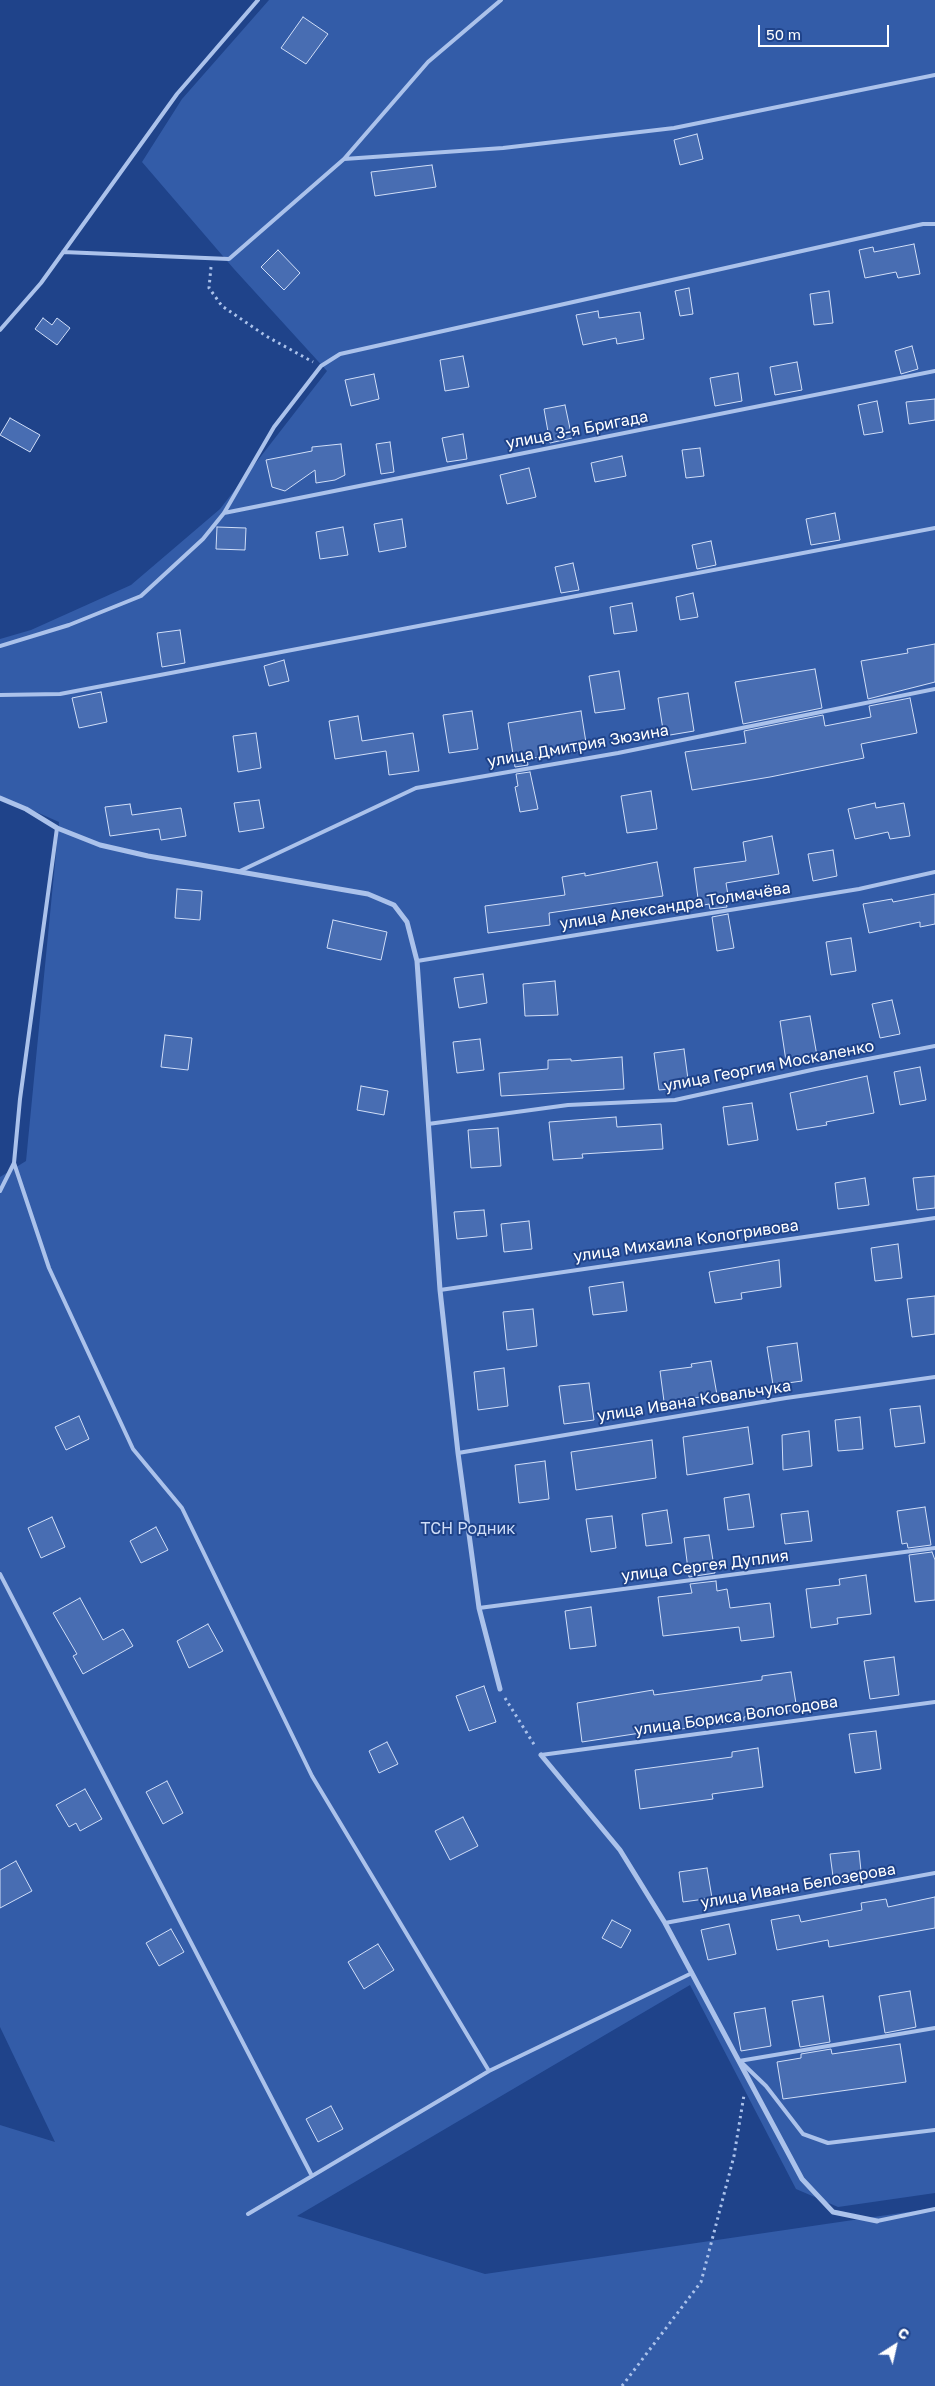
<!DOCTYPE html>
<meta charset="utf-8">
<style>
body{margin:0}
#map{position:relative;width:935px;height:2386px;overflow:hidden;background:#1f438a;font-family:"Golos Text",sans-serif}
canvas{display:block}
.north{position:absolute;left:870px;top:2321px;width:50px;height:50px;-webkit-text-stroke:4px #1f438a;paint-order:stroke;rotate:35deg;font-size:14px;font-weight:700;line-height:20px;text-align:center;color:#fff}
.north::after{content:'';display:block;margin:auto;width:18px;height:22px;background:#fff;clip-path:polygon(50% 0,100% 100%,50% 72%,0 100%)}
.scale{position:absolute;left:758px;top:25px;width:131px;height:22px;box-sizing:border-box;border:2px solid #fff;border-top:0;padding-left:6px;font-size:15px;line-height:18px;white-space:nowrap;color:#fff;-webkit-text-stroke:4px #1f438a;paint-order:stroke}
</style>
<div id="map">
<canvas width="935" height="2386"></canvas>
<div class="north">С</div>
<div class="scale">50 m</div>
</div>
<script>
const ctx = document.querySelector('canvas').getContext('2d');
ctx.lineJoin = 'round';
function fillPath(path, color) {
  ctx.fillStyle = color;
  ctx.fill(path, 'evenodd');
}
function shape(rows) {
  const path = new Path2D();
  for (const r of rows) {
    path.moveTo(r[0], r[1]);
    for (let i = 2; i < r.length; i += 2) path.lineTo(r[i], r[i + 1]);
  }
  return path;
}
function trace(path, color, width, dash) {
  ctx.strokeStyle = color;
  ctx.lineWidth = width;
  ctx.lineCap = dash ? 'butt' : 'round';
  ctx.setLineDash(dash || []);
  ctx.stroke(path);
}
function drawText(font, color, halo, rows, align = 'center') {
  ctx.font = font + ' "Golos Text",sans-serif';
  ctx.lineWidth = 4;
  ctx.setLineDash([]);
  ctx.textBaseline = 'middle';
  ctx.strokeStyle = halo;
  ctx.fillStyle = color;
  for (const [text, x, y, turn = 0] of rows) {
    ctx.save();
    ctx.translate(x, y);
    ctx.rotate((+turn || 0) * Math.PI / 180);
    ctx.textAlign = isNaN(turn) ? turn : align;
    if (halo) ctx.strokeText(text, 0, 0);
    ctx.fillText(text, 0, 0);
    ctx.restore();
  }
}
fillPath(shape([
 [269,0,935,0,935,2193,838,2207,796,2189,690,1985,297,2216,485,2274,935,2208,935,2386,0,2386,0,2125,55,2142,0,2027,0,1177,26,1161,59,822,0,796,0,639,31,630,131,585,220,509,327,371,234,269,142,162,182,99]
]), '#335ca8');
const building = shape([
 [303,17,328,34,306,64,281,48,303,17],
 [697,134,703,159,680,165,674,140,697,134],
 [432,165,436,187,375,196,371,172,432,165],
 [914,244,920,274,898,278,896,272,865,278,859,250,873,247,874,252,914,244],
 [278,250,300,273,284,290,261,267,278,250],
 [689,288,693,314,680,316,675,291,689,288],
 [829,291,833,323,814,325,810,294,829,291],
 [598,311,599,318,640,312,644,339,617,344,616,338,583,345,576,315,598,311],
 [43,318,52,325,57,318,70,328,57,345,35,329,43,318],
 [912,346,918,369,901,374,895,351,912,346],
 [463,356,469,387,445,391,440,360,463,356],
 [797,362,802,390,775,395,770,367,797,362],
 [738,373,742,401,715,406,710,378,738,373],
 [374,374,379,399,351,406,345,380,374,374],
 [935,399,935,420,909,424,906,402,935,399],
 [877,401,883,432,864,435,858,405,877,401],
 [565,405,572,438,550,443,544,409,565,405],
 [10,418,40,435,30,452,0,435,10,418],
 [463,434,467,459,447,462,442,438,463,434],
 [390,442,394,472,381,474,376,444,390,442],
 [341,444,345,475,335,480,316,483,315,470,285,491,272,487,266,460,312,451,312,447,341,444],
 [700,448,704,476,686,478,682,450,700,448],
 [622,456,626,476,595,482,591,463,622,456],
 [529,468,536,497,507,504,500,475,529,468],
 [835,513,840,540,811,545,806,519,835,513],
 [402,519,406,547,379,552,374,524,402,519],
 [217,527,246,528,245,550,216,549,217,527],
 [343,527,348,555,320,559,316,532,343,527],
 [711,541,716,565,697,569,692,545,711,541],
 [573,563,579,590,561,593,555,567,573,563],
 [693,593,698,617,680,620,676,597,693,593],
 [632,603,637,631,614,634,610,607,632,603],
 [180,630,185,663,162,667,157,633,180,630],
 [935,644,935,682,868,699,861,661,908,653,907,649,935,644],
 [284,660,289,681,269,686,264,666,284,660],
 [815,669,822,708,743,724,735,682,815,669],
 [619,671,625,709,595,713,589,676,619,671],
 [101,692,107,722,79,728,72,698,101,692],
 [688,693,694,731,664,736,658,698,688,693],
 [910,698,917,733,861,744,864,758,770,777,692,790,685,752,746,743,744,731,823,715,825,726,871,717,869,706,910,698],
 [472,711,478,749,449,753,443,715,472,711],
 [581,711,587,749,527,759,528,765,515,767,508,723,581,711],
 [358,716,362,741,413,733,419,771,389,775,386,751,335,759,329,721,358,716],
 [256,733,261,768,238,772,233,736,256,733],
 [530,772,538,809,520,812,515,787,518,786,516,774,530,772],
 [651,791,657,829,627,833,621,796,651,791],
 [259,800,264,828,239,832,234,803,259,800],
 [875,803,876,808,904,803,910,836,890,839,888,832,855,839,848,809,875,803],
 [130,804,132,815,181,808,186,836,161,840,159,829,110,836,105,807,130,804],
 [772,836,779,874,726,883,729,901,726,902,727,907,710,909,709,904,699,906,694,868,746,861,743,842,772,836],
 [833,850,837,876,813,881,808,854,833,850],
 [657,862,663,896,549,913,550,925,488,933,485,906,565,895,562,877,585,873,585,876,657,862],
 [177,889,202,891,200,920,175,918,177,889],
 [935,894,935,924,920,927,920,922,869,933,863,904,892,899,893,902,935,894],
 [728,914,734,948,717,951,712,917,728,914],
 [333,920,387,932,381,960,327,948,333,920],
 [851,938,856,971,831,975,826,942,851,938],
 [483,974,487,1003,459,1008,454,978,483,974],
 [555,981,558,1015,525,1016,523,984,555,981],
 [892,1000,900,1034,880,1038,872,1004,892,1000],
 [810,1016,817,1056,786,1061,780,1021,810,1016],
 [165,1035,192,1038,188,1070,161,1067,165,1035],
 [480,1039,484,1070,457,1073,453,1042,480,1039],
 [684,1049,689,1087,659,1090,654,1053,684,1049],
 [622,1057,624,1089,501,1096,499,1073,548,1069,548,1060,571,1059,571,1061,622,1057],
 [920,1067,926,1100,900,1105,894,1072,920,1067],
 [867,1076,874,1113,826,1122,827,1125,797,1130,790,1093,867,1076],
 [361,1086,388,1091,384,1115,357,1110,361,1086],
 [752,1103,758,1140,728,1145,723,1107,752,1103],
 [616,1117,617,1127,661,1124,663,1149,582,1154,583,1158,553,1160,549,1122,616,1117],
 [498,1128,501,1166,471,1168,468,1130,498,1128],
 [935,1176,935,1208,917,1210,913,1178,935,1176],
 [865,1178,869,1205,838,1209,835,1183,865,1178],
 [484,1210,487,1236,457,1239,454,1212,484,1210],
 [529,1221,532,1249,504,1252,501,1224,529,1221],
 [898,1244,902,1278,875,1281,871,1248,898,1244],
 [779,1260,781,1287,741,1293,742,1299,715,1303,709,1272,779,1260],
 [623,1282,627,1311,593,1315,589,1287,623,1282],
 [935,1296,935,1334,912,1337,907,1299,935,1296],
 [533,1309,537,1346,507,1350,503,1312,533,1309],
 [797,1343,802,1381,773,1385,767,1347,797,1343],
 [711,1361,717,1395,693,1398,694,1405,665,1409,660,1371,692,1367,691,1364,711,1361],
 [504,1368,508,1406,478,1410,474,1372,504,1368],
 [589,1383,594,1420,564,1424,559,1386,589,1383],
 [920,1406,925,1443,895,1447,890,1409,920,1406],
 [79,1416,89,1439,66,1450,55,1427,79,1416],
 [860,1417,863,1449,838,1451,835,1420,860,1417],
 [748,1427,753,1464,687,1475,683,1437,748,1427],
 [809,1431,812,1466,783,1470,782,1435,809,1431],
 [652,1440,656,1478,576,1490,571,1452,652,1440],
 [545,1461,549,1499,519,1503,515,1465,545,1461],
 [749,1494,754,1527,728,1530,724,1498,749,1494],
 [925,1507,931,1545,908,1548,907,1543,902,1544,897,1511,925,1507],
 [667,1510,672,1543,646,1546,642,1514,667,1510],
 [808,1511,812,1541,785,1544,781,1514,808,1511],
 [612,1516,616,1548,591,1552,586,1519,612,1516],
 [52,1517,65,1547,41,1558,28,1528,52,1517],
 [156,1527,168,1550,141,1563,130,1541,156,1527],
 [709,1535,715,1573,689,1577,684,1538,709,1535],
 [932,1552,935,1560,935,1600,915,1602,909,1555,932,1552],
 [866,1575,871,1614,837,1618,838,1624,811,1628,806,1589,840,1585,839,1579,866,1575],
 [716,1581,717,1591,727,1589,730,1608,770,1603,774,1637,741,1641,739,1627,663,1636,658,1597,692,1593,690,1584,716,1581],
 [80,1598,103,1640,123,1629,133,1646,83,1674,73,1656,77,1654,53,1613,80,1598],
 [591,1607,596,1646,570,1649,565,1611,591,1607],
 [208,1624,223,1651,189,1668,177,1641,208,1624],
 [894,1657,899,1695,870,1699,864,1661,894,1657],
 [791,1672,797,1710,744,1717,744,1721,673,1730,673,1728,582,1742,577,1703,653,1690,654,1695,762,1680,762,1676,791,1672],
 [484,1686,496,1722,469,1731,456,1696,484,1686],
 [876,1731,881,1769,855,1773,849,1734,876,1731],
 [387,1742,398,1764,379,1773,369,1751,387,1742],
 [758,1748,763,1787,712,1794,713,1799,640,1809,635,1770,732,1757,732,1752,758,1748],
 [167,1781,183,1813,163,1824,146,1792,167,1781],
 [85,1789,102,1819,80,1831,76,1823,69,1827,56,1805,85,1789],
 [463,1817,478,1846,450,1860,435,1831,463,1817],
 [859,1851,862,1881,834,1884,830,1854,859,1851],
 [16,1861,32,1891,0,1908,0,1870,16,1861],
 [707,1868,712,1898,683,1902,679,1872,707,1868],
 [935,1897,935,1928,829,1947,828,1940,777,1950,771,1920,799,1915,801,1922,862,1910,861,1903,886,1899,888,1907,935,1897],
 [612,1920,631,1930,621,1948,602,1938,612,1920],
 [729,1924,736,1954,708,1960,701,1930,729,1924],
 [171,1929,184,1952,159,1966,146,1943,171,1929],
 [378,1944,394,1970,364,1989,348,1962,378,1944],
 [910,1991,916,2027,885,2033,879,1996,910,1991],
 [823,1996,830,2042,800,2047,792,2001,823,1996],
 [765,2008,771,2046,741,2051,734,2013,765,2008],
 [900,2044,906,2082,783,2099,777,2062,801,2058,801,2054,831,2049,832,2054,900,2044],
 [331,2106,343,2129,318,2142,306,2119,331,2106]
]);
fillPath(building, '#486db2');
trace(building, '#d0def8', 1);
trace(shape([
 [211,267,209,288,222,306,266,336,313,362],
 [505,1698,535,1746],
 [622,2386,701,2282,734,2156,744,2095]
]), '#abc2eb', 3, [2.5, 4]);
trace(shape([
 [344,159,503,148,674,128,935,75],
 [63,252,229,259,344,159,428,62,501,0],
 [0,330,41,283,177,94,258,0],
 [224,513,935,371],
 [0,646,69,625,141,596,203,539,224,513,274,427,321,366,340,354,923,224,935,224],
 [0,695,60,694,935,528],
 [240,871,416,788,618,753,935,689],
 [417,961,859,889,935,872],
 [428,1124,568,1105,675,1100,816,1069,935,1046],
 [14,1163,49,1268,133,1449,182,1508,312,1776,489,2071],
 [0,1191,14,1163,20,1099,57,828],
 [440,1290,935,1218],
 [458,1453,786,1398,935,1377],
 [0,1574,312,2176],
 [479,1608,935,1548],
 [541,1755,935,1702],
 [665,1923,935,1873],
 [739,2061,935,2028],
 [741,2062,766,2086,803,2134,828,2143,935,2130],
 [248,2214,489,2071,692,1973],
 [877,2221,935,2209]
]), '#abc2eb', 4);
trace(shape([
 [0,798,26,809,57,828,100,845,148,856,368,894,394,905,407,922,417,961,440,1290,458,1453,479,1608,500,1689],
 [541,1755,620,1850,665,1923,802,2179,833,2212,877,2221]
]), '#abc2eb', 5);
drawText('16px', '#fff', '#1f438a', [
 ["улица 3-я Бригада",577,430,-11],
 ["улица Дмитрия Зюзина",578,746,-10],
 ["улица Александра Толмачёва",675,906,-9],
 ["улица Георгия Москаленко",769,1066,-11],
 ["улица Михаила Кологривова",686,1241,-8],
 ["улица Ивана Ковальчука",694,1401,-9],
 ["улица Сергея Дуплия",705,1566,-7],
 ["улица Бориса Вологодова",736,1716,-8],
 ["улица Ивана Белозерова",798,1886,-10]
]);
drawText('16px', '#d0def8', '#1f438a', [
 ["ТСН Родник",468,1529]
]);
</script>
